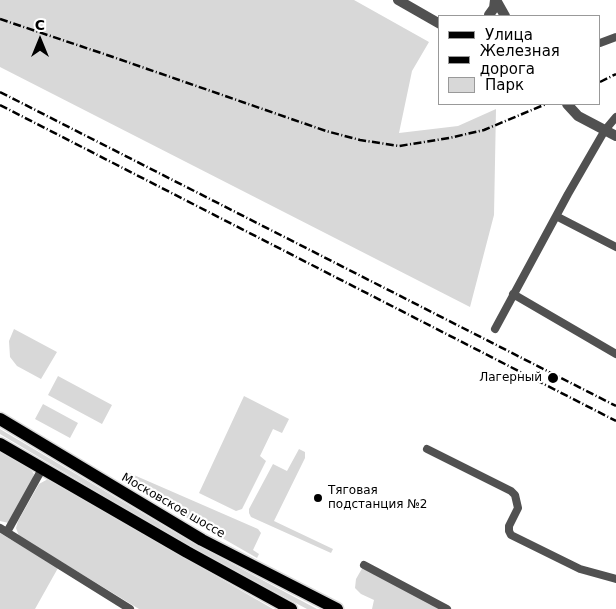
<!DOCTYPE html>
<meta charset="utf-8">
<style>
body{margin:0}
#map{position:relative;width:616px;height:609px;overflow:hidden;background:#fff;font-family:"DejaVu Sans",sans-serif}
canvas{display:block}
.legend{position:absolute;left:438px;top:15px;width:162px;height:90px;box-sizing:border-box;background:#fff;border:1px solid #999;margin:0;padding:6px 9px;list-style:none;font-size:15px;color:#000}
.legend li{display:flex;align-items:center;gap:10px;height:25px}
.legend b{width:25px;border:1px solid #999}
.north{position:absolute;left:15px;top:15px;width:50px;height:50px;-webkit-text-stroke:4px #fff;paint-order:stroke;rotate:0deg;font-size:14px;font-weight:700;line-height:20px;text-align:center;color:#000}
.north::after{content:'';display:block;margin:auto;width:18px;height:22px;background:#000;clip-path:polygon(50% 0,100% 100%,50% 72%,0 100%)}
</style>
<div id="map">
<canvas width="616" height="609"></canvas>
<ul class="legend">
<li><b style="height:6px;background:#000"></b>Улица</li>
<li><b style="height:6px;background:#000"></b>Железная дорога</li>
<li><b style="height:14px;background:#d8d8d8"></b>Парк</li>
</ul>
<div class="north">С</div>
</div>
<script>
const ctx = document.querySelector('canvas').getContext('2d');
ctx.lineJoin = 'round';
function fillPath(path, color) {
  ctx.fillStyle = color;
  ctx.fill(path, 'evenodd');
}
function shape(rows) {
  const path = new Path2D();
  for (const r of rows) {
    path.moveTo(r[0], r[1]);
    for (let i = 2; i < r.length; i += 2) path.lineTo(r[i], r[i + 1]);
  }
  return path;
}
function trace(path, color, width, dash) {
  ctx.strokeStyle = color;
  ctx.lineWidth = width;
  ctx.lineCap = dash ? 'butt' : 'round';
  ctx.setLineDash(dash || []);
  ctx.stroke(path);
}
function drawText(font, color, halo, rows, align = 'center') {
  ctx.font = font + ' "DejaVu Sans",sans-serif';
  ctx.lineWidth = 4.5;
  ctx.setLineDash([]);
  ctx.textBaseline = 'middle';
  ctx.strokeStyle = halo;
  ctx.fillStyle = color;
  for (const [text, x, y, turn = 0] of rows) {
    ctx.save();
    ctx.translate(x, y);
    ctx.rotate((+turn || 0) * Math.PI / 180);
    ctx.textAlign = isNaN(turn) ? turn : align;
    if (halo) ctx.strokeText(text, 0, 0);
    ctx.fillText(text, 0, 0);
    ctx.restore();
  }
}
fillPath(shape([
 [0,0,354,0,429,42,412,71,399,133,458,126,496,109,494,215,470,307,0,67],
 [14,329,57,352,41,379,17,366,10,357,9,341],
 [58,376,112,405,102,424,48,395],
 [244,396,289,419,282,433,273,429,260,456,266,461,242,509,236,511,199,493],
 [43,404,78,423,70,438,35,419],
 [0,429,191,542,317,609,307,609,188,546,0,434],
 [299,449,305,452,305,458,274,521,333,549,331,553,251,517,249,513,249,509,273,464,287,471],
 [0,451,31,470,34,474,32,481,9,523,0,521],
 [127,472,258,529,261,533,253,550,259,554,257,558,123,481,122,478,124,473],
 [48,479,273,609,139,609,19,536,16,528,18,521,39,484],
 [0,533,58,568,35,609,0,609],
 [364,565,447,609,372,609,374,600,361,594,355,588,356,579]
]), '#d8d8d8');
const primary = shape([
 [0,419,202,540,337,609],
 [0,444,187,552,291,609]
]);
trace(primary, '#dbdbdb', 15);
trace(shape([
 [600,43,616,37],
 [556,216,616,247],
 [513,294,616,354],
 [495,329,568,194,605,130,616,117],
 [427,449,511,491,515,495,518,508,509,526,509,531,511,535,580,569,616,579],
 [0,528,130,609],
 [7,532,42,469],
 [364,565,447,609]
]), '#515151', 8);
trace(shape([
 [398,0,440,24],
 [496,0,505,16],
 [489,15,494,8,495,0],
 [567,104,578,116,616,136]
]), '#515151', 10);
trace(primary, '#000', 12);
trace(shape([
 [0,19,110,56,326,131,360,140,399,146,449,138,484,130,546,104],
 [600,82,616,74],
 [0,92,616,406],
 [0,105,616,421]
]), '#000', 2.5, [8, 2.5, 1, 2.5]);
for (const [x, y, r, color] of [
 [553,378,6,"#000"],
 [318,498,5,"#000"]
]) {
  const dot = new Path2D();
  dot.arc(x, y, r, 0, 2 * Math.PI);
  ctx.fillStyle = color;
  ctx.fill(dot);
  trace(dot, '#fff', 2);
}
drawText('12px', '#000', '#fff', [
 ["Лагерный",542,378],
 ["Тяговая",328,491,"left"],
 ["подстанция №2",328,505,"left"]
], 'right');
drawText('12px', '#000', '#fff', [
 ["Московское шоссе",173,506,30]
]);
</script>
